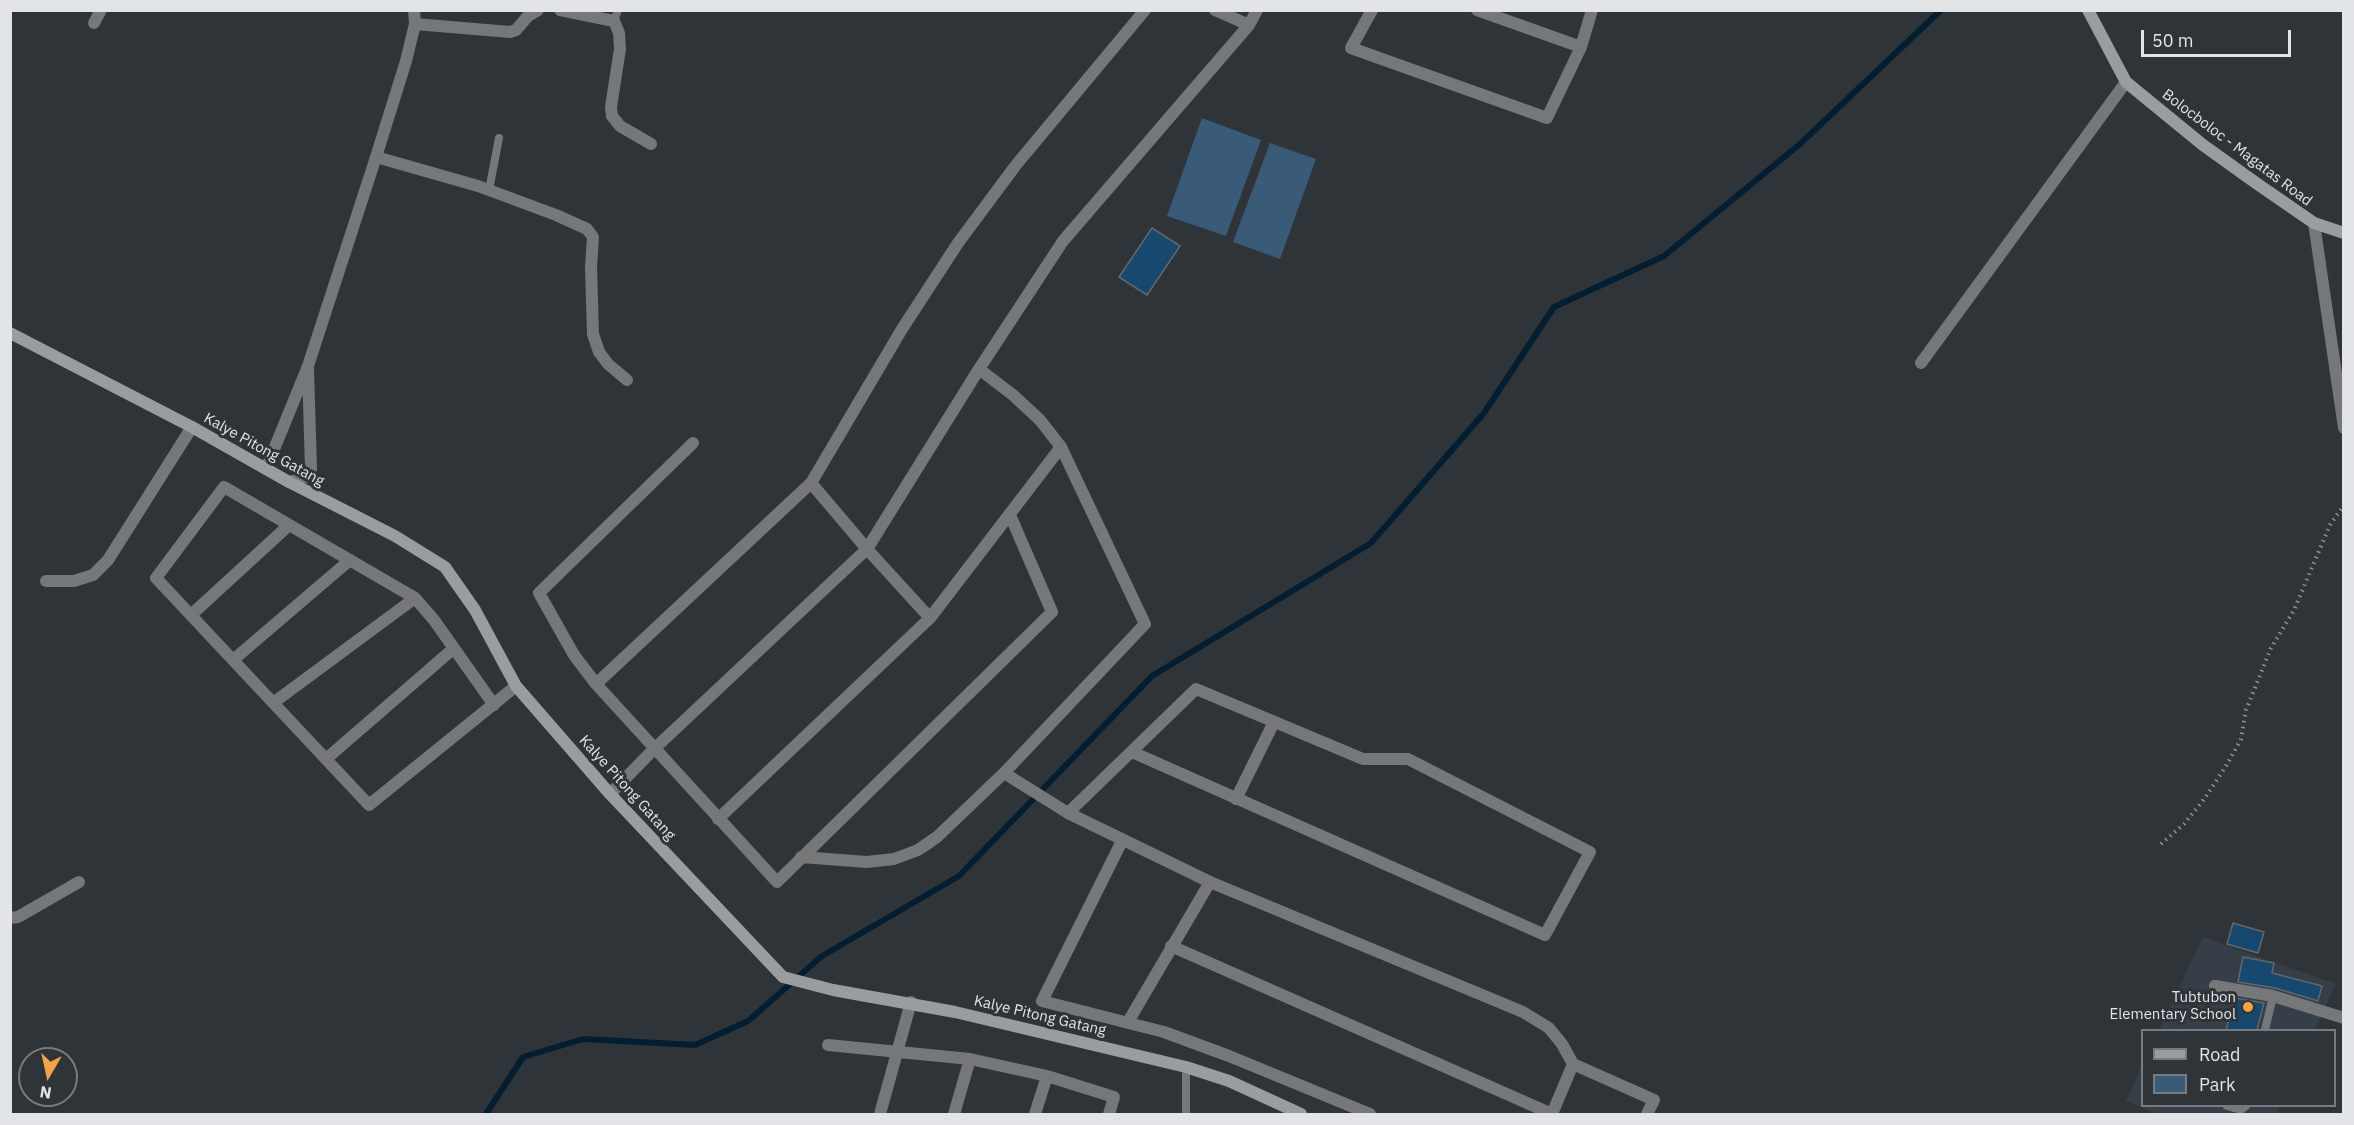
<!DOCTYPE html>
<style>
body{margin:0}
#map{position:relative;width:2354px;height:1125px;overflow:hidden;background:#2f3438;font-family:"IBM Plex Sans",sans-serif}
canvas{display:block}
.frame{position:absolute;inset:0;border:12px solid #e2e4e7;pointer-events:none}
.legend{position:absolute;left:2141px;top:1029px;width:195px;height:78px;box-sizing:border-box;background:#2f3438;border:2px solid #777a7e;margin:0;padding:8px 10px;list-style:none;font-size:18px;color:#e2e4e7}
.legend li{display:flex;align-items:center;gap:12px;height:30px}
.legend b{width:30px;border:2px solid #777a7e}
.north{position:absolute;left:18px;top:1047px;width:60px;height:60px;box-sizing:border-box;background:#2f3438;border:2px solid #777a7e;border-radius:50%;rotate:189deg;font-size:16px;font-weight:700;line-height:24px;text-align:center;color:#e2e4e7}
.north::after{content:'';display:block;margin:auto;width:21px;height:27px;background:#f6a247;clip-path:polygon(50% 0,100% 100%,50% 72%,0 100%)}
.scale{position:absolute;left:2141px;top:30px;width:150px;height:27px;box-sizing:border-box;border:3px solid #e2e4e7;border-top:0;padding-left:8px;font-size:18px;line-height:21px;white-space:nowrap;color:#e2e4e7;-webkit-text-stroke:4px #2f3438;paint-order:stroke}
</style>
<div id="map">
<canvas width="2354" height="1125"></canvas>
<div class="frame"></div>
<ul class="legend">
<li><b style="height:8px;background:#999da0"></b>Road</li>
<li><b style="height:16px;background:#395b77"></b>Park</li>
</ul>
<div class="north">N</div>
<div class="scale">50 m</div>
</div>
<script>
const ctx = document.querySelector('canvas').getContext('2d');
ctx.lineJoin = 'round';
function fillPath(path, color) {
  ctx.fillStyle = color;
  ctx.fill(path, 'evenodd');
}
function shape(rows) {
  const path = new Path2D();
  for (const r of rows) {
    path.moveTo(r[0], r[1]);
    for (let i = 2; i < r.length; i += 2) path.lineTo(r[i], r[i + 1]);
  }
  return path;
}
function trace(path, color, width, dash) {
  ctx.strokeStyle = color;
  ctx.lineWidth = width;
  ctx.lineCap = dash ? 'butt' : 'round';
  ctx.setLineDash(dash || []);
  ctx.stroke(path);
}
function drawText(font, color, halo, rows, align = 'center') {
  ctx.font = font + ' "IBM Plex Sans",sans-serif';
  ctx.lineWidth = 6;
  ctx.setLineDash([]);
  ctx.textBaseline = 'middle';
  ctx.strokeStyle = halo;
  ctx.fillStyle = color;
  for (const [text, x, y, turn = 0] of rows) {
    ctx.save();
    ctx.translate(x, y);
    ctx.rotate((+turn || 0) * Math.PI / 180);
    ctx.textAlign = isNaN(turn) ? turn : align;
    if (halo) ctx.strokeText(text, 0, 0);
    ctx.fillText(text, 0, 0);
    ctx.restore();
  }
}
fillPath(shape([
 [2203,937,2336,984,2315,1030,2159,1030],
 [2142,1065,2142,1106,2280,1106,2276,1114,2158,1114,2126,1101]
]), '#363f47');
fillPath(shape([
 [1202,118,1261,140,1226,236,1167,216],
 [1270,143,1316,159,1280,259,1233,242]
]), '#395b77');
trace(shape([
 [486,1114,523,1057,583,1039,695,1045,748,1021,822,956,959,876,1152,676,1371,543,1484,413,1554,307,1664,256,1800,144,1941,10]
]), '#041e31', 6);
const building = shape([
 [1152,228,1180,246,1147,295,1119,277,1152,228],
 [2233,923,2264,932,2258,953,2227,944,2233,923],
 [2243,957,2274,963,2272,973,2322,986,2318,1001,2275,988,2238,982,2243,957],
 [2234,998,2264,1003,2257,1030,2226,1030,2234,998]
]);
fillPath(building, '#17486d');
trace(building, '#62676b', 1.5);
trace(shape([
 [2161,844,2184,824,2205,798,2226,766,2241,739,2246,710,2271,648,2294,610,2330,525,2344,505]
]), '#8e9195', 4, [1.5, 4.5]);
trace(shape([
 [614,21,618,10],
 [489,190,499,138],
 [2265,1030,2273,996],
 [1186,1067,1186,1114],
 [2227,1106,2241,1110,2246,1106]
]), '#757779', 8);
trace(shape([
 [414,10,415,24,510,32,516,30,528,16,538,10],
 [560,10,614,21,619,33,620,49,611,107,612,116,620,126,651,144],
 [1215,10,1249,25],
 [1372,10,1351,48,1547,118,1581,47,1592,10],
 [1477,10,1581,47],
 [94,23,101,10],
 [376,157,478,186,556,215,587,229,593,237,591,267,593,334,599,352,608,364,627,380],
 [2314,223,2344,428],
 [1921,363,2126,82],
 [693,443,539,593,574,655,596,684,777,882,1052,612,1010,515],
 [266,469,308,366,376,157,406,61,415,24],
 [289,482,306,477,311,469,308,369],
 [811,483,867,549,930,618],
 [46,581,74,581,93,575,108,560,192,427],
 [191,615,288,526],
 [233,660,350,560],
 [596,684,811,483,902,329,958,243,1016,165,1145,10],
 [273,703,415,598],
 [494,705,434,620,415,598,224,487,156,578,369,805,516,686],
 [326,759,453,649],
 [1004,773,1068,813,1210,882,1523,1012,1549,1028,1562,1044,1573,1064,1654,1100,1647,1114],
 [610,794,654,749,867,549,979,369,1063,241,1249,25,1257,10],
 [1236,799,1274,722],
 [1068,813,1196,689,1363,759,1408,759,1590,852,1545,935,1132,752],
 [718,819,930,618,1061,447],
 [1122,841,1042,1001,1164,1032,1229,1056,1370,1114],
 [801,857,867,862,894,859,918,850,937,837,1004,773,1145,624,1061,447,1040,420,1013,395,979,369],
 [10,918,18,917,79,882],
 [1171,946,1552,1114],
 [2215,986,2273,996,2344,1018],
 [1128,1022,1210,882],
 [828,1045,970,1059,1047,1076,1114,1097,1109,1114],
 [880,1114,911,1002],
 [954,1114,970,1059],
 [1035,1114,1047,1076],
 [1552,1114,1573,1064]
]), '#757779', 12);
trace(shape([
 [2088,10,2126,82,2203,145,2256,183,2314,223,2344,233],
 [10,333,192,427,289,482,395,536,445,567,475,610,516,686,610,794,783,977,833,990,955,1012,1186,1067,1229,1081,1301,1114]
]), '#999da0', 12);
for (const [x, y, r, color] of [
 [2248,1007,6,"#f6a247"]
]) {
  const dot = new Path2D();
  dot.arc(x, y, r, 0, 2 * Math.PI);
  ctx.fillStyle = color;
  ctx.fill(dot);
  trace(dot, '#2f3438', 2);
}
drawText('15px', '#e2e4e7', '#2f3438', [
 ["Bolocboloc - Magatas Road",2237,148,37],
 ["Kalye Pitong Gatang",264,450,29],
 ["Kalye Pitong Gatang",627,788,48],
 ["Kalye Pitong Gatang",1040,1016,13]
]);
drawText('15px', '#e2e4e7', '#2f3438', [
 ["Tubtubon",2236,998],
 ["Elementary School",2236,1015]
], 'right');
</script>
